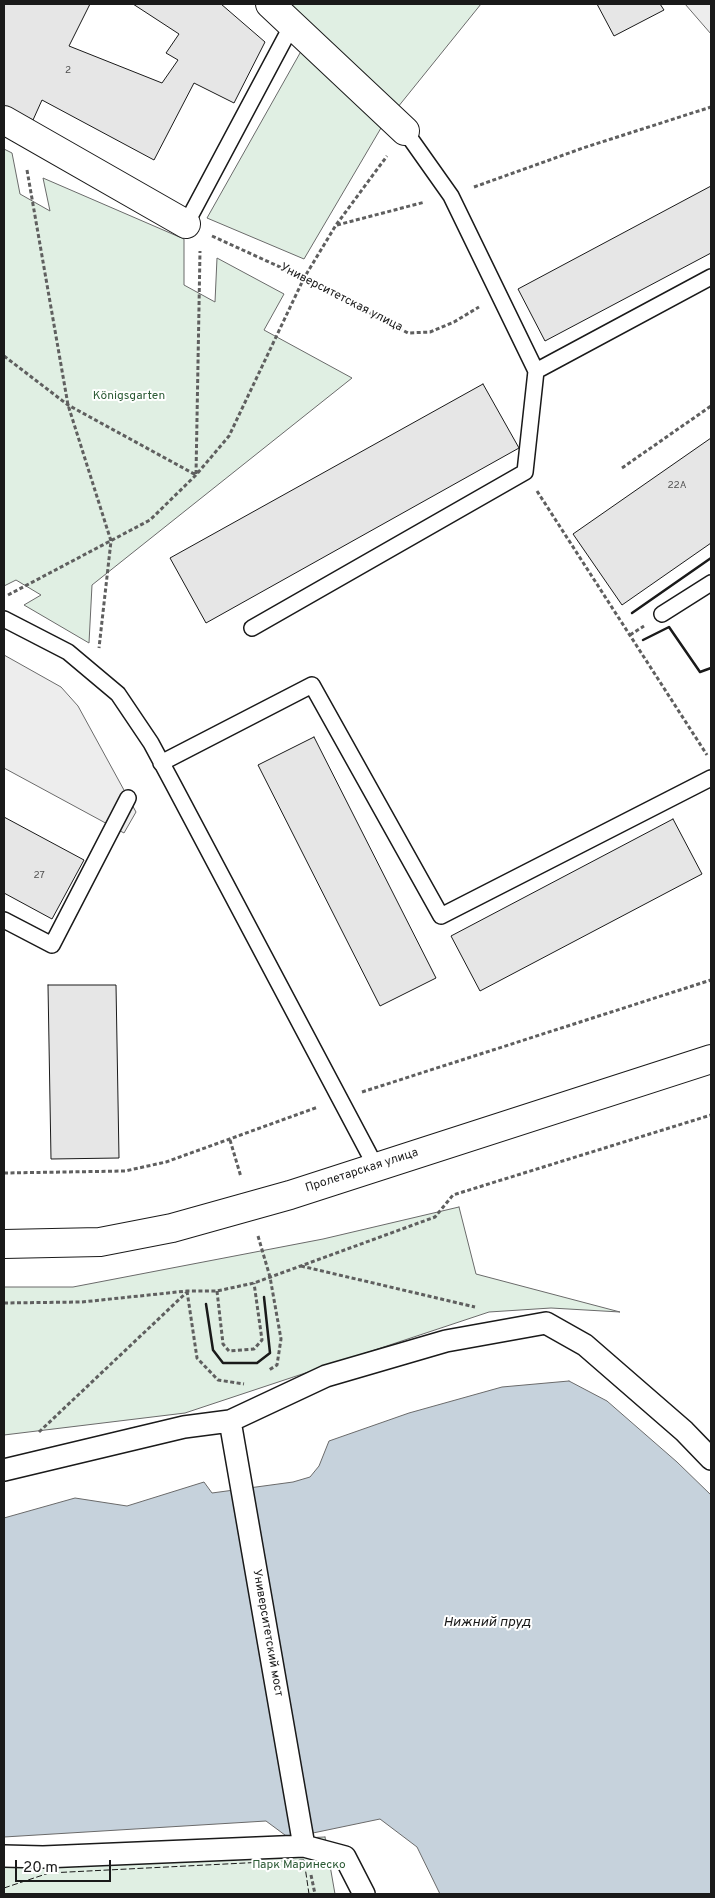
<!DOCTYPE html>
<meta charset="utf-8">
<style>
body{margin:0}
#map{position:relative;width:715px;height:1898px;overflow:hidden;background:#fff;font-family:Overpass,sans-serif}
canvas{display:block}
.frame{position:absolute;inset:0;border:5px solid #1a1a1a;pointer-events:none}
.scale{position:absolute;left:15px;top:1860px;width:96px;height:22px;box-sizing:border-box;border:2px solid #1a1a1a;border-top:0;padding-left:6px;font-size:15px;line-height:18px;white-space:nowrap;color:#1a1a1a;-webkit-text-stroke:4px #fff;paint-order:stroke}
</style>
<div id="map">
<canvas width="715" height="1898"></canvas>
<div class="frame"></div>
<div class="scale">20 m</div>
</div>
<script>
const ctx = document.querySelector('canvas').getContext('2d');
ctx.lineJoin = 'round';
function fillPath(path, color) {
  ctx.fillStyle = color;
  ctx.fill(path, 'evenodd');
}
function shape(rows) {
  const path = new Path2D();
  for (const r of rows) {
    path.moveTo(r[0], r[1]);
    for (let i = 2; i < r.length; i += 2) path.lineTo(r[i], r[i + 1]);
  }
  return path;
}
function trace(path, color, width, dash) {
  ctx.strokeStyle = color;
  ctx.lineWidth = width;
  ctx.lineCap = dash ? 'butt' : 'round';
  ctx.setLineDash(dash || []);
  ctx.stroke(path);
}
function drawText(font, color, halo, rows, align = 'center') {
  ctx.font = font + ' Overpass,sans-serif';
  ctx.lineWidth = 4;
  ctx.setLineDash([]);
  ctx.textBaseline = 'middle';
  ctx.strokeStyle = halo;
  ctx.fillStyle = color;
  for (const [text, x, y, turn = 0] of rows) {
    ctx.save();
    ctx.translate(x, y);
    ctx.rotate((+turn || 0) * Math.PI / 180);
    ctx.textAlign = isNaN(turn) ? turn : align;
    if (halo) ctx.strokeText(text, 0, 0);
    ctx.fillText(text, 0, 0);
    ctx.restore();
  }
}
const green = shape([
 [286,4,481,4,381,128,304,259,207,218,313,30,286,4],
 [4,149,12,153,20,194,50,211,43,178,184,239,184,285,215,302,217,258,284,294,264,330,352,378,92,585,89,643,24,605,41,595,16,580,4,586,4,149],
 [459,1207,476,1274,620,1312,551,1308,489,1312,185,1413,4,1435,4,1287,73,1287,323,1239,459,1207],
 [325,1837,335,1894,4,1894,4,1852,325,1837]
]);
fillPath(green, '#e0efe3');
trace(green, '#6a6a6a', 1);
const parking = shape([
 [685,4,711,4,711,34,685,4],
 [4,655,61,687,78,706,136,812,124,833,4,768,4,655]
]);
fillPath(parking, '#ededed');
trace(parking, '#6a6a6a', 1);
const water = shape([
 [569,1381,607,1401,677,1462,711,1495,711,1894,440,1894,417,1847,380,1819,289,1838,266,1821,4,1837,4,1518,75,1498,127,1506,204,1482,212,1493,293,1482,310,1477,319,1466,329,1441,409,1413,502,1387,569,1381]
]);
fillPath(water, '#c6d2dc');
trace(water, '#6a6a6a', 1);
const building = shape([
 [4,4,90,4,69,46,162,83,178,60,166,53,179,34,133,4,221,4,265,42,234,103,194,83,154,160,42,100,33,120,4,106,4,4],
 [597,4,660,4,664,10,614,36,597,4],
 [711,186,711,253,545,341,518,289,711,186],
 [483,384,519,448,206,623,170,558,483,384],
 [711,438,711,543,622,605,573,534,711,438],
 [314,737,436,978,380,1006,258,765,314,737],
 [4,817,84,860,52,919,4,893,4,817],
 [673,819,702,874,480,991,451,936,673,819],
 [48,985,116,985,119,1158,51,1159,48,985]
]);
fillPath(building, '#e6e6e6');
trace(building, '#1a1a1a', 1);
const service = shape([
 [405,131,451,196,536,371,711,277],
 [186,224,292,25],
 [662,614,711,583],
 [4,619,68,652,118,694,151,743,173,784,376,1167],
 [252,628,525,472,536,371],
 [161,763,312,685,441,916,711,778],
 [4,920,52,945,128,798]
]);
const pedestrian = shape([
 [230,1421,304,1846],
 [4,1470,184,1427,230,1421,326,1376,446,1341,546,1323,585,1345,684,1431,711,1459],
 [4,1856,43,1857,304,1846,345,1857,364,1894]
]);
const minor = shape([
 [270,4,405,131],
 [4,120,186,224]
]);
const secondary = shape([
 [4,1244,100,1242,172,1228,290,1195,711,1059]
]);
trace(service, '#1a1a1a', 18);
trace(pedestrian, '#1a1a1a', 24);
trace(minor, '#1a1a1a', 30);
trace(secondary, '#1a1a1a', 30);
trace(shape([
 [27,170,68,405,111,541,99,648],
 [474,187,583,148,711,107],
 [337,225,425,202],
 [212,236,304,278,408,333,430,332,454,322,479,307],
 [4,356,68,405,196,475,200,251],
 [622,468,711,406],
 [537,491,707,755],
 [8,595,150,520,196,475,229,436,304,278,336,225,387,156],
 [630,635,644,626],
 [362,1092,711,980],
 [230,1140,241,1177],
 [4,1173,125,1171,166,1162,318,1107],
 [258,1236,270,1277,281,1339,277,1365,269,1370],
 [301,1266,475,1307],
 [187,1291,197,1358,218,1380,244,1384],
 [217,1291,223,1344,229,1351,254,1349,262,1340,254,1283],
 [4,1303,82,1302,187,1291,217,1291,254,1283,435,1217,453,1195,711,1115],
 [39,1432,187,1292],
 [311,1875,315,1894]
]), '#5f5f5f', 3, [4, 2.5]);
trace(service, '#fff', 15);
trace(pedestrian, '#fff', 21);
trace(minor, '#fff', 28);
trace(secondary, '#fff', 28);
trace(shape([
 [4,1888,49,1873,304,1860,309,1894]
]), '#1a1a1a', 1, [6, 2.5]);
trace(shape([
 [632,613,711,558],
 [643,640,669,627,700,672,711,668],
 [206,1304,213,1350,223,1363,257,1363,270,1353,264,1297]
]), '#1a1a1a', 2.5);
drawText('10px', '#4d4d4d', null, [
 ["2",68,71],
 ["22А",677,486],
 ["27",39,876]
]);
drawText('12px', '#1a1a1a', '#fff', [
 ["Университетская улица",341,298,27],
 ["Пролетарская улица",362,1171,-18],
 ["Университетский мост",267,1633,80]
]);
drawText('12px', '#2b5a34', '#fff', [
 ["Königsgarten",129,397],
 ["Парк Маринеско",299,1866]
]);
drawText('italic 14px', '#1a1a1a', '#fff', [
 ["Нижний пруд",487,1623]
]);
</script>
